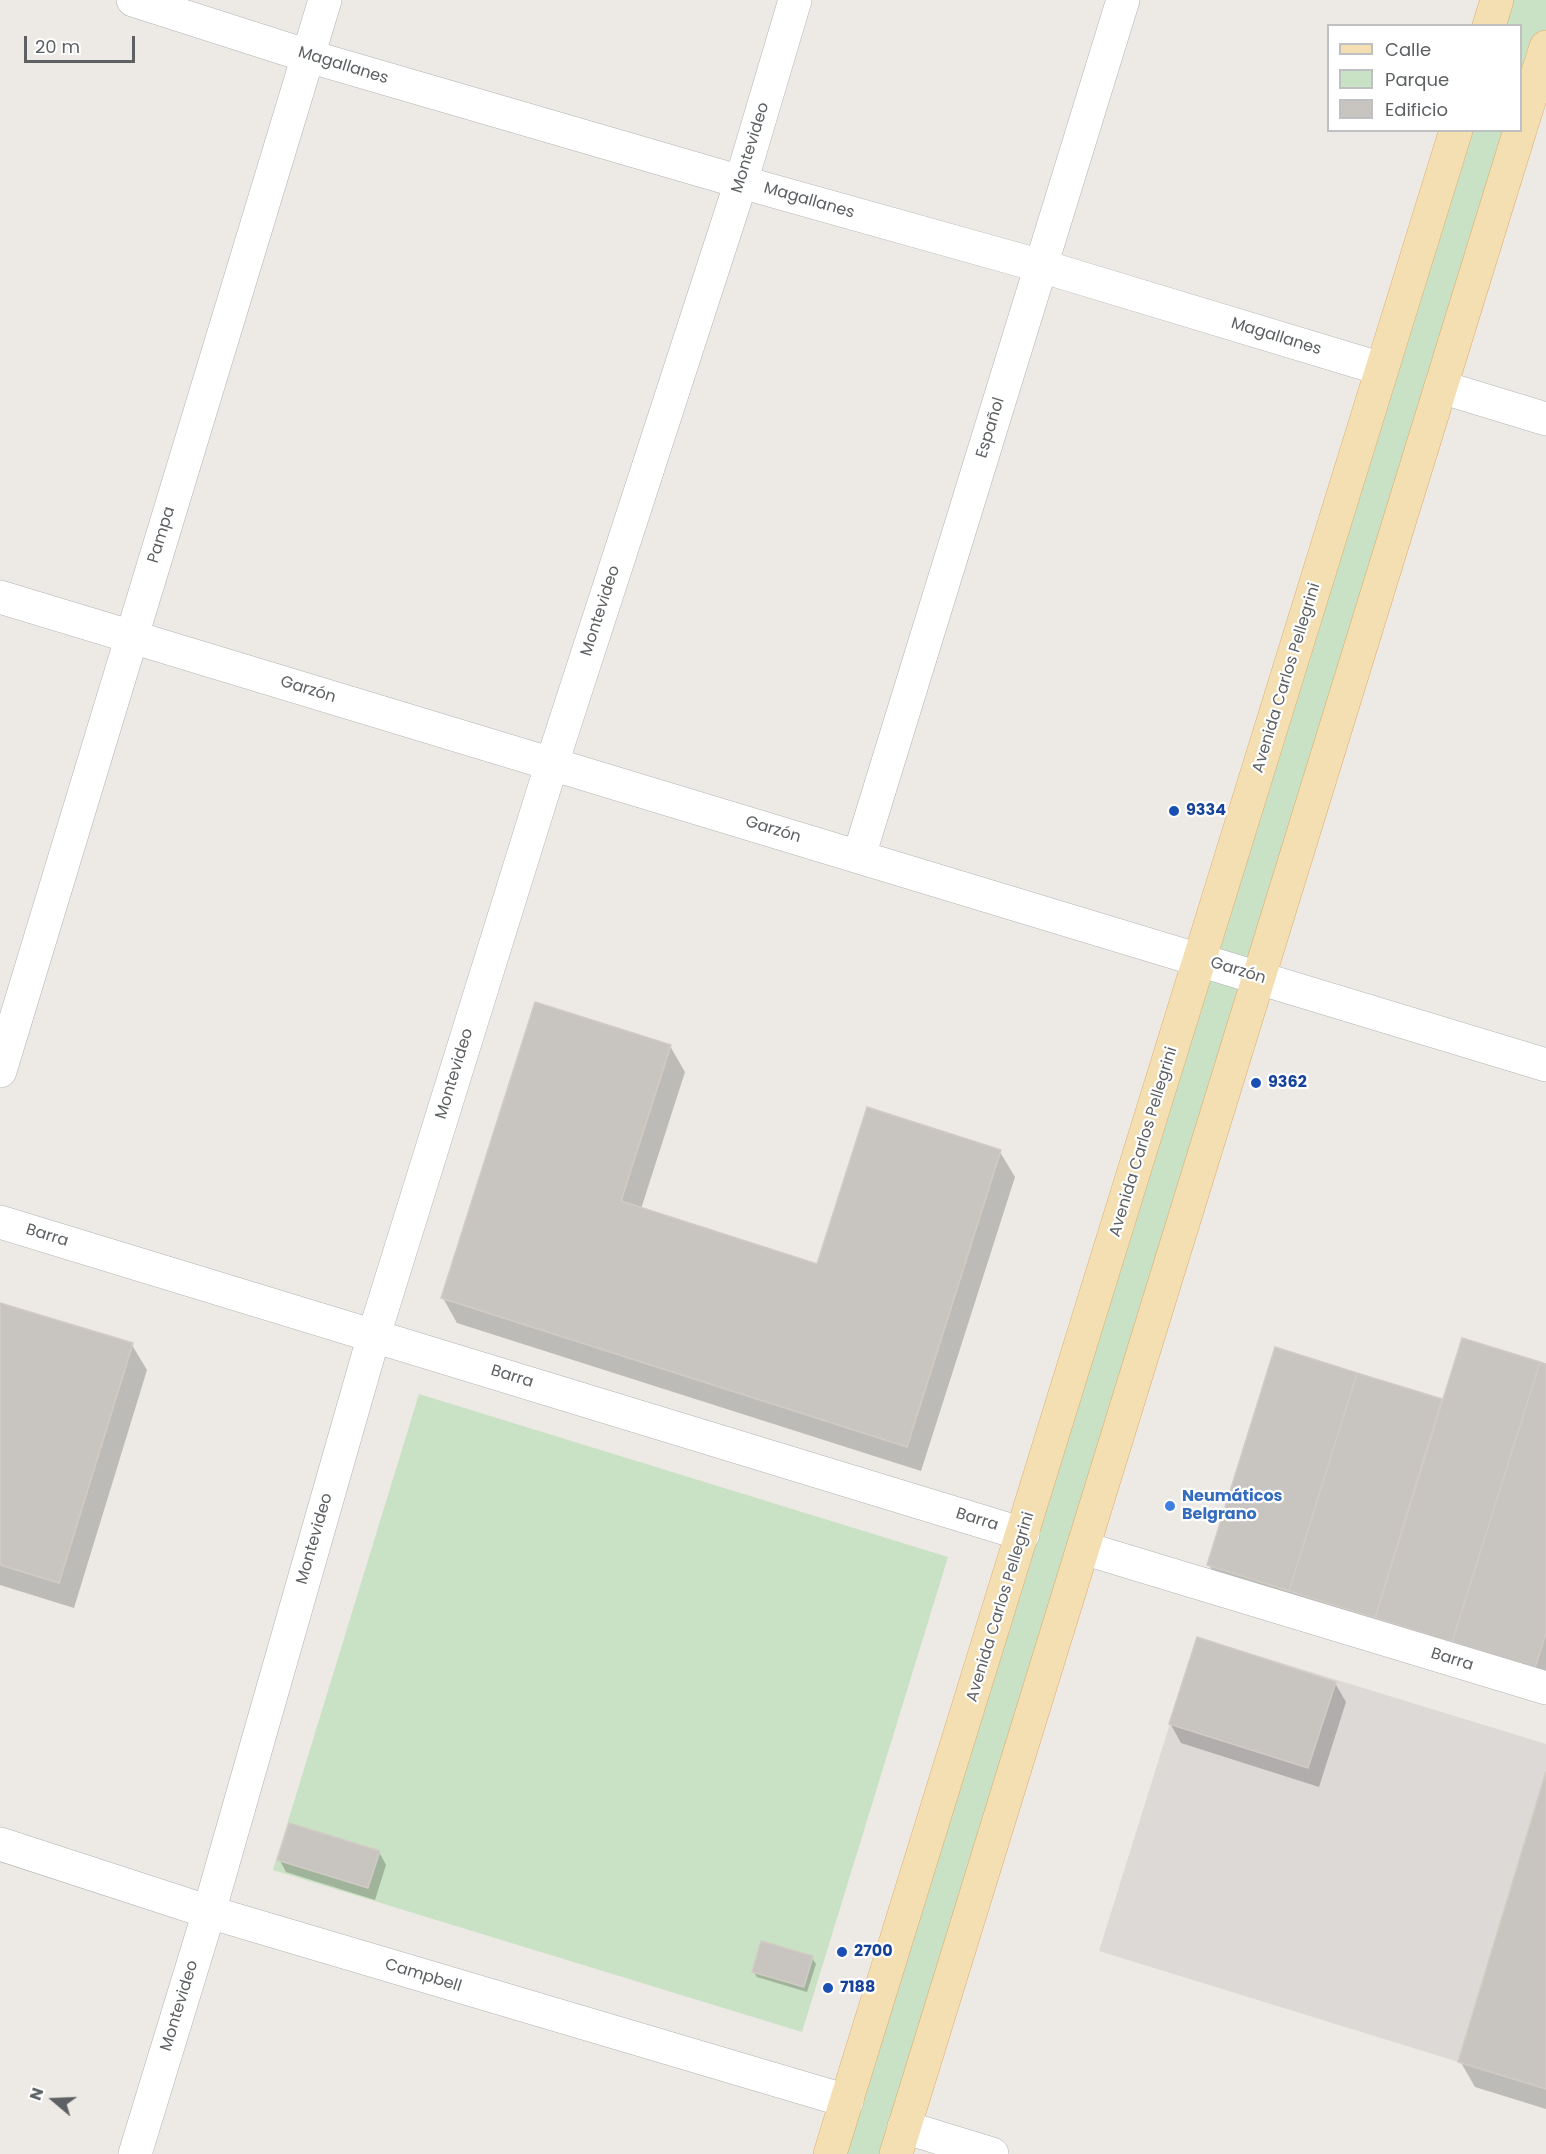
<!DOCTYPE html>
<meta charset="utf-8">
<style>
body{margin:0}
#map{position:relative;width:1546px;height:2154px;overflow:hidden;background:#edeae5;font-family:Poppins,sans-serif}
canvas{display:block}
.legend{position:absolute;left:1327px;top:24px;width:195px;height:108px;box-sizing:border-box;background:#fff;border:2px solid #bec0c1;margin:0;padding:8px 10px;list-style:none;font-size:18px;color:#5d6163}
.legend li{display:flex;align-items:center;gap:12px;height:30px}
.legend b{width:30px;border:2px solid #bec0c1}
.north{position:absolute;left:24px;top:2070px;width:60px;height:60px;-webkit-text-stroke:4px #fff;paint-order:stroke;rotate:289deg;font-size:16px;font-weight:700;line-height:24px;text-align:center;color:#5d6163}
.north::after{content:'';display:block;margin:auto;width:21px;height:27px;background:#5d6163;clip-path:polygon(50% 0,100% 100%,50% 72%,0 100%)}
.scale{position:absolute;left:24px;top:36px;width:111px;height:27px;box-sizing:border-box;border:3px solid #5d6163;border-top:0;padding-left:8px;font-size:18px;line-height:21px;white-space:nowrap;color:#5d6163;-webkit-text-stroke:4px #fff;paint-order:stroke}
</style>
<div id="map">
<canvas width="1546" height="2154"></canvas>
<ul class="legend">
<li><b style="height:8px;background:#f4dfb2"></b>Calle</li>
<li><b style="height:16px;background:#c9e1c4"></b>Parque</li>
<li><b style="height:16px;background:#c8c5c1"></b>Edificio</li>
</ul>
<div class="north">N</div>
<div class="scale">20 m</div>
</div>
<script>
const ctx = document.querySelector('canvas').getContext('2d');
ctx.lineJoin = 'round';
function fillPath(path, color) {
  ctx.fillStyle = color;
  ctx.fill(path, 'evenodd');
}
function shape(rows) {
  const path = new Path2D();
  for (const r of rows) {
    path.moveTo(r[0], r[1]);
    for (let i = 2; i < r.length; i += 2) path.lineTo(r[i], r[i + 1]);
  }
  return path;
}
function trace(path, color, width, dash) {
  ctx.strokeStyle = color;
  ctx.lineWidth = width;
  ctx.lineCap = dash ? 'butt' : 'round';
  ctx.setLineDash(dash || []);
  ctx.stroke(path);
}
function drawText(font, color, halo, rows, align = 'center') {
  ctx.font = font + ' Poppins,sans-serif';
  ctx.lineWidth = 4.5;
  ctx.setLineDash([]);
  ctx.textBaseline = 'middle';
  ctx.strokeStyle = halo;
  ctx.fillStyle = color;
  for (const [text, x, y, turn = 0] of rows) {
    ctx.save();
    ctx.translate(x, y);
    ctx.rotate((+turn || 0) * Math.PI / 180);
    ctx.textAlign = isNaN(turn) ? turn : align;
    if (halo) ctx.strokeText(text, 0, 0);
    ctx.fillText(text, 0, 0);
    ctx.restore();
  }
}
fillPath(shape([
 [1197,1637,1546,1744,1546,2089,1099,1951]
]), '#dcd9d7');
fillPath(shape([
 [1497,0,1546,0,1546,47,1521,130,1520,26,1489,25],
 [1520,130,896,2154,830,2154,1456,131],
 [419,1394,948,1557,802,2032,273,1870]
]), '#c9e1c4');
fillPath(shape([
 [670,1046,685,1072,641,1209,818,1266,1000,1152,1015,1177,921,1471,457,1323,443,1298],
 [0,1304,132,1345,147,1370,74,1608,0,1585],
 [1276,1349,1443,1401,1546,1366,1546,1691,1224,1591,1209,1565],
 [1335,1683,1346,1702,1319,1787,1181,1743,1170,1723],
 [1546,1778,1546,2109,1475,2087,1460,2061],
 [379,1852,386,1865,375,1900,286,1872,279,1859],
 [812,1958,816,1964,807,1992,757,1977,753,1971]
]), '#0003');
const building = shape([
 [535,1002,671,1045,621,1201,817,1264,867,1107,1001,1150,907,1447,441,1298,535,1002],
 [0,1303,133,1343,59,1583,0,1565,0,1303],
 [1462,1338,1540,1362,1452,1642,1375,1618,1462,1338],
 [1275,1347,1357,1373,1289,1591,1207,1565,1275,1347],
 [1540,1362,1546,1364,1546,1633,1535,1668,1452,1642,1540,1362],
 [1357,1373,1442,1399,1375,1618,1289,1591,1357,1373],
 [1197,1637,1336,1682,1308,1768,1169,1724,1197,1637],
 [1546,1772,1546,2089,1458,2062,1546,1772],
 [289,1823,380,1851,368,1888,277,1860,289,1823],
 [761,1941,813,1956,804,1987,752,1972,761,1941]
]);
fillPath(building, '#c8c5c1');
trace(building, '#d1cbc4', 1.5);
const street = shape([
 [133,0,308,56,741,182,1041,266,1382,369],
 [1441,387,1546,419],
 [0,597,1546,1065],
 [859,856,1123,0],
 [0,1071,325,0],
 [0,1222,1023,1534],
 [1083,1548,1546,1688],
 [0,1844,209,1912,847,2101],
 [904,2127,992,2154],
 [135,2154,209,1912,374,1335,552,763,741,182,795,0]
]);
const primary = shape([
 [1489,26,1497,0],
 [1520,130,1546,47],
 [830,2154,1456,130],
 [896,2154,1520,130]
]);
trace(street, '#b0b3b5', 34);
trace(primary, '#dfab6c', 34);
trace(street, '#fff', 33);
trace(primary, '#f4dfb2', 33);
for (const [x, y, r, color] of [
 [1174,811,6,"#1a4fb4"],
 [1256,1083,6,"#1a4fb4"],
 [1170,1506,6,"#3f7fe0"],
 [842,1952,6,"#1a4fb4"],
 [828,1988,6,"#1a4fb4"]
]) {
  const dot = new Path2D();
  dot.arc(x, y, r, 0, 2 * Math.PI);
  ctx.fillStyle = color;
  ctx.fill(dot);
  trace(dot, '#fff', 2);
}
drawText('16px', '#5d6163', '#fff', [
 ["Magallanes",343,66,17],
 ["Montevideo",751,148,-73],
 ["Magallanes",809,201,16],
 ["Magallanes",1276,337,17],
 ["Español",991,428,-73],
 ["Pampa",162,535,-73],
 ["Montevideo",601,611,-72],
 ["Avenida Carlos Pellegrini",1287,678,-73],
 ["Garzón",308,690,17],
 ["Garzón",773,830,17],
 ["Garzón",1238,971,17],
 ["Montevideo",455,1074,-73],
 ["Avenida Carlos Pellegrini",1144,1142,-73],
 ["Barra",47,1236,17],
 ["Barra",512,1377,17],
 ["Barra",977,1520,17],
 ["Montevideo",315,1539,-74],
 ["Avenida Carlos Pellegrini",1001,1607,-73],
 ["Barra",1452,1660,17],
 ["Campbell",423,1976,17],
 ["Montevideo",180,2006,-73]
]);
drawText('bold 16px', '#164399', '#fff', [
 ["9334",1186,811],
 ["9362",1268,1083],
 ["2700",854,1952],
 ["7188",840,1988]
], 'left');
drawText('bold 16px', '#366cbe', '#fff', [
 ["Neumáticos",1182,1497],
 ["Belgrano",1182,1515]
], 'left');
</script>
